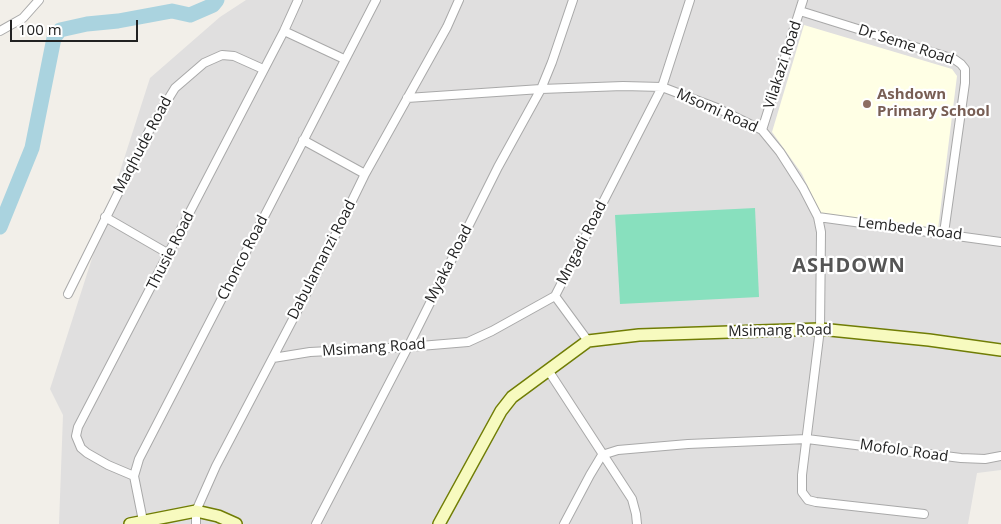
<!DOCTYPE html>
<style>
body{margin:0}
#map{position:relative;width:1001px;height:524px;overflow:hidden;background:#f2efe9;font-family:"Open Sans",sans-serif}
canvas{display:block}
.scale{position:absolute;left:10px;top:20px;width:128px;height:22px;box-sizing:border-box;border:2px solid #222;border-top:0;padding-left:6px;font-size:15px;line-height:18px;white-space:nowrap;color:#222;-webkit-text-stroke:4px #fff;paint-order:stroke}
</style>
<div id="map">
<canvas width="1001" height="524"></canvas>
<div class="scale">100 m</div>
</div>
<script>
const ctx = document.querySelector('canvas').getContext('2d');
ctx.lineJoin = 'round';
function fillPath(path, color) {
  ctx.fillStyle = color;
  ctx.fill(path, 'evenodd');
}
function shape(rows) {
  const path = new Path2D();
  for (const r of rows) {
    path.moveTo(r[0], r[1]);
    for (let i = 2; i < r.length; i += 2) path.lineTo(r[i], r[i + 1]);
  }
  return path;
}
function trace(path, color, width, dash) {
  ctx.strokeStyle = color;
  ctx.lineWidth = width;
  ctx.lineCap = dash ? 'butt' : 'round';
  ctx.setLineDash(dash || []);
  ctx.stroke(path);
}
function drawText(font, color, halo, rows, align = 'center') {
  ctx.font = font + ' "Open Sans",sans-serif';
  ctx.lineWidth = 4.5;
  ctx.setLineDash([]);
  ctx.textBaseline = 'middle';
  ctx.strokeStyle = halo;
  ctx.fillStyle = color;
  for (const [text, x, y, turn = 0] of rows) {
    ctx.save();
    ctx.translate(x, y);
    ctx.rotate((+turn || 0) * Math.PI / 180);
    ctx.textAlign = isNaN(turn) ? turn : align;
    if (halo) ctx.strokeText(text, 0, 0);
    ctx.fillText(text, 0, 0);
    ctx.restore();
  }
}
fillPath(shape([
 [246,0,1001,0,1001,470,977,473,968,524,59,524,63,415,50,389,150,78,220,17]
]), '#e0dfdf');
fillPath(shape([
 [804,25,952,69,957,76,938,229,821,215,802,174,772,132]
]), '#ffffe5');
fillPath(shape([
 [755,208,759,297,620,304,615,215]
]), '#88e0be');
trace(shape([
 [0,227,32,148,54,38,60,30,87,24,118,21,172,11,190,15,213,5,217,0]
]), '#aad3df', 15);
const street = shape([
 [800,11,954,59,961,64,965,69,965,83,944,233],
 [0,31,23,18,39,0],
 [284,31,344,59],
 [407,98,541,89,623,86,662,87,717,108,762,130,780,152,803,188,818,217,821,232,820,329,802,475,802,492,808,500,816,502,924,514],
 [762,130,803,0],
 [303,140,365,174],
 [105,217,169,254],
 [818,217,1001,242],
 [68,294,151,127,175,88,204,63,222,55,234,56,263,69],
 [555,296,662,87,690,0],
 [555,296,588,341],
 [273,358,310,352,408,347,468,342,492,331,555,296],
 [548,370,632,499,636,514,637,524],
 [602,455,618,450,688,444,807,439,961,458,985,459,1001,456],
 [134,476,108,465,87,453,81,448,76,436,78,427,284,31,298,0],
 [143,521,134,476,139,459,376,0],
 [196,524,196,511,216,466,314,279,365,174,447,27,459,0],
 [316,524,408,347,498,167,541,89,552,62,573,0],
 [564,524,590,475,602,455]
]);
const secondary = shape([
 [130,524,196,511,218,516,236,524],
 [439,524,501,411,512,397,588,341,639,335,820,329,929,340,1001,350]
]);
trace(street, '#a9a9a9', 10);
trace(secondary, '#707d05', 14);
trace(street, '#fff', 8);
trace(secondary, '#f7fabf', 11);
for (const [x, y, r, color] of [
 [867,104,5,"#8d6e63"]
]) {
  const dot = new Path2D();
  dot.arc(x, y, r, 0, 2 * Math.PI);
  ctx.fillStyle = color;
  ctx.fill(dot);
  trace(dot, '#fff', 2);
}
drawText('15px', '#222', '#fff', [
 ["Dr Seme Road",906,45,18],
 ["Vilakazi Road",783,65,-72],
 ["Msomi Road",717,111,24],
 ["Maqhude Road",143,145,-62],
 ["Lembede Road",910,229,7],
 ["Mngadi Road",582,243,-63],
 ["Thusie Road",171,251,-63],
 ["Chonco Road",243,258,-63],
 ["Dabulamanzi Road",322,260,-63],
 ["Myaka Road",449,264,-63],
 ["Msimang Road",780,331,-1],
 ["Msimang Road",374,348,-4],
 ["Mofolo Road",904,451,8]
]);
drawText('bold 15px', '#785e54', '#fff', [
 ["Ashdown",877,95],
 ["Primary School",877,112]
], 'left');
ctx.letterSpacing = '1px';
drawText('bold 20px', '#555', '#fff', [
 ["ASHDOWN",849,266]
]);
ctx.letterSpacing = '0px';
</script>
